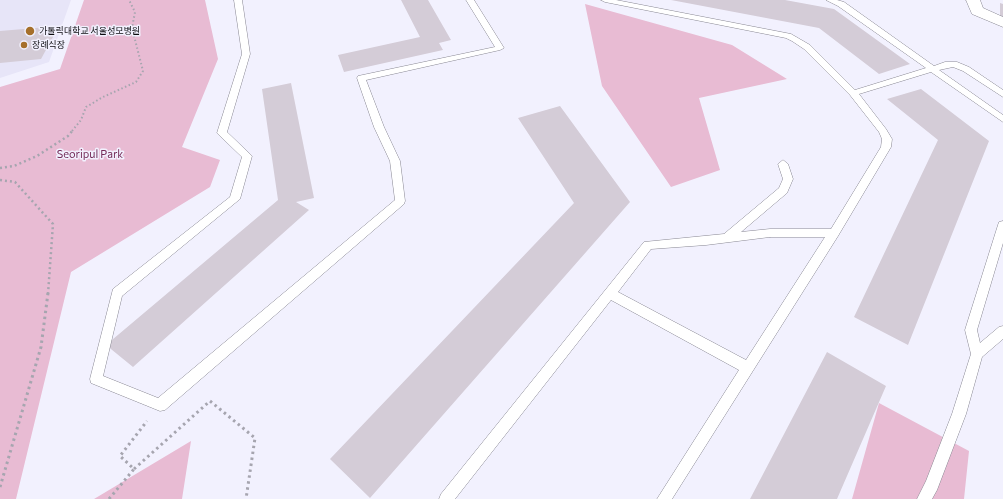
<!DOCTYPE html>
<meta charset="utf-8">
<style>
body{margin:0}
canvas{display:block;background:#f2f1fe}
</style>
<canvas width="1003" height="499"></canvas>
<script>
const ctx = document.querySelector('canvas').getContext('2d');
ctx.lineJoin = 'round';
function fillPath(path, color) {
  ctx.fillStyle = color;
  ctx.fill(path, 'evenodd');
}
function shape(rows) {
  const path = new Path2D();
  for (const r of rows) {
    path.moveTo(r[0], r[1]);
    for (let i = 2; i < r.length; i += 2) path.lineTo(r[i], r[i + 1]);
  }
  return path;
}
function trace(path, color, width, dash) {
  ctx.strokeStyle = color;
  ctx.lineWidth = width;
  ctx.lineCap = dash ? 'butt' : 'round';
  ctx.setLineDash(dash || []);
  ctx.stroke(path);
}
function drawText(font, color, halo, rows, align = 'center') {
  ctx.font = font + ' Commissioner,"Noto Sans KR",sans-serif';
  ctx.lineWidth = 3;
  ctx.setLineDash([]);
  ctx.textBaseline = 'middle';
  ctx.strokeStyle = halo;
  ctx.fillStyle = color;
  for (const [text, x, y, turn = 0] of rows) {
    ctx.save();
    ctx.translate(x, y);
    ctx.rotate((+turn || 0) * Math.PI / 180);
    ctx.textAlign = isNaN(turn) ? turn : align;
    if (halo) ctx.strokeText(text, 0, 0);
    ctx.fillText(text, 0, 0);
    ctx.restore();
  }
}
fillPath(shape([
 [0,0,71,0,49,62,0,78]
]), '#e7e5f8');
fillPath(shape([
 [84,0,205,0,218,59,182,147,220,160,210,187,71,272,16,499,0,499,0,87,60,69],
 [585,4,732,45,787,79,699,98,720,170,671,187,602,86],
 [879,403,969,451,964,499,852,499],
 [191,441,182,499,94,499]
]), '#e8bbd3');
fillPath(shape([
 [401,0,428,0,451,40,439,43,443,50,344,72,338,55,420,37],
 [671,0,785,0,834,9,910,64,879,74,819,28],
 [1000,3,1003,4,1003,22,1000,21],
 [59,26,41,59,0,63,0,31],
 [291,83,314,198,296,202,309,210,133,367,106,345,278,200,262,89],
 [921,89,989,141,908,345,854,317,938,140,887,99],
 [560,106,630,202,370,498,330,459,574,203,518,118],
 [827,352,886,386,837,499,750,499]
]), '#d4ccd7');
const lane = shape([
 [234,0,242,0,250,54,227,132,252,156,240,199,122,296,103,376,158,398,395,200,390,161,374,127,357,78,358,76,495,47,466,0,474,0,504,48,500,50,366,80,384,127,400,161,405,201,404,204,165,410,160,411,91,383,90,379,113,289,230,197,242,157,217,133,242,54,234,0],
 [601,0,616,0,791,34,810,45,855,90,926,68,838,6,826,0,837,0,844,2,934,66,945,62,957,62,969,67,1003,90,1003,97,963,71,953,67,939,70,1003,115,1003,122,931,72,859,94,886,129,892,139,891,147,838,236,672,499,657,499,739,370,611,300,455,499,439,499,441,494,644,242,724,234,779,188,783,179,778,164,783,160,788,164,793,179,787,193,741,232,770,229,831,229,881,147,882,139,879,132,850,95,804,49,792,41,786,38,605,2,601,0],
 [770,237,825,237,746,360,618,292,651,249,706,245,770,237],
 [1003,221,1003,243,977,330,980,343,999,327,1003,326,1003,339,982,357,966,414,937,490,932,499,917,499,926,481,952,414,971,354,965,330,998,225,999,222,1003,221]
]);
const street = shape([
 [966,0,980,0,983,8,1003,17,1003,27,972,14,966,0]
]);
trace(lane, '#888792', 1);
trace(street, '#888792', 1);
trace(shape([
 [72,131,81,120,86,107,103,97,136,82,143,71,132,28,135,12,129,0]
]), '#a6a5af', 2, [1.5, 2.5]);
trace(shape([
 [0,168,14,166,37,156,68,136,73,130],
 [0,180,15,182,53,224,48,294]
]), '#a6a5af', 2.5, [2, 3]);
trace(shape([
 [134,469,210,401,255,438,246,499],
 [0,487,41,347,48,293],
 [109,499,134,469,120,456,147,421]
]), '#a6a5af', 3, [2.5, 3.5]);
fillPath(lane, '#fff');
fillPath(street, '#fff');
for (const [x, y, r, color] of [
 [30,31,5,"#a6702b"],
 [24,45,4,"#a6702b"]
]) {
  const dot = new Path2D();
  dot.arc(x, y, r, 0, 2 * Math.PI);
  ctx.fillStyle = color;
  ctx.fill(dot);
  trace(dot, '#f2f1fe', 1.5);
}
drawText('9px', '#0c0c10', '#f2f1fe', [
 ["가톨릭대학교 서울성모병원",39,31],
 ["장례식장",32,45]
], 'left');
drawText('11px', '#732957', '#f2f1fe', [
 ["Seoripul Park",90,154]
]);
</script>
